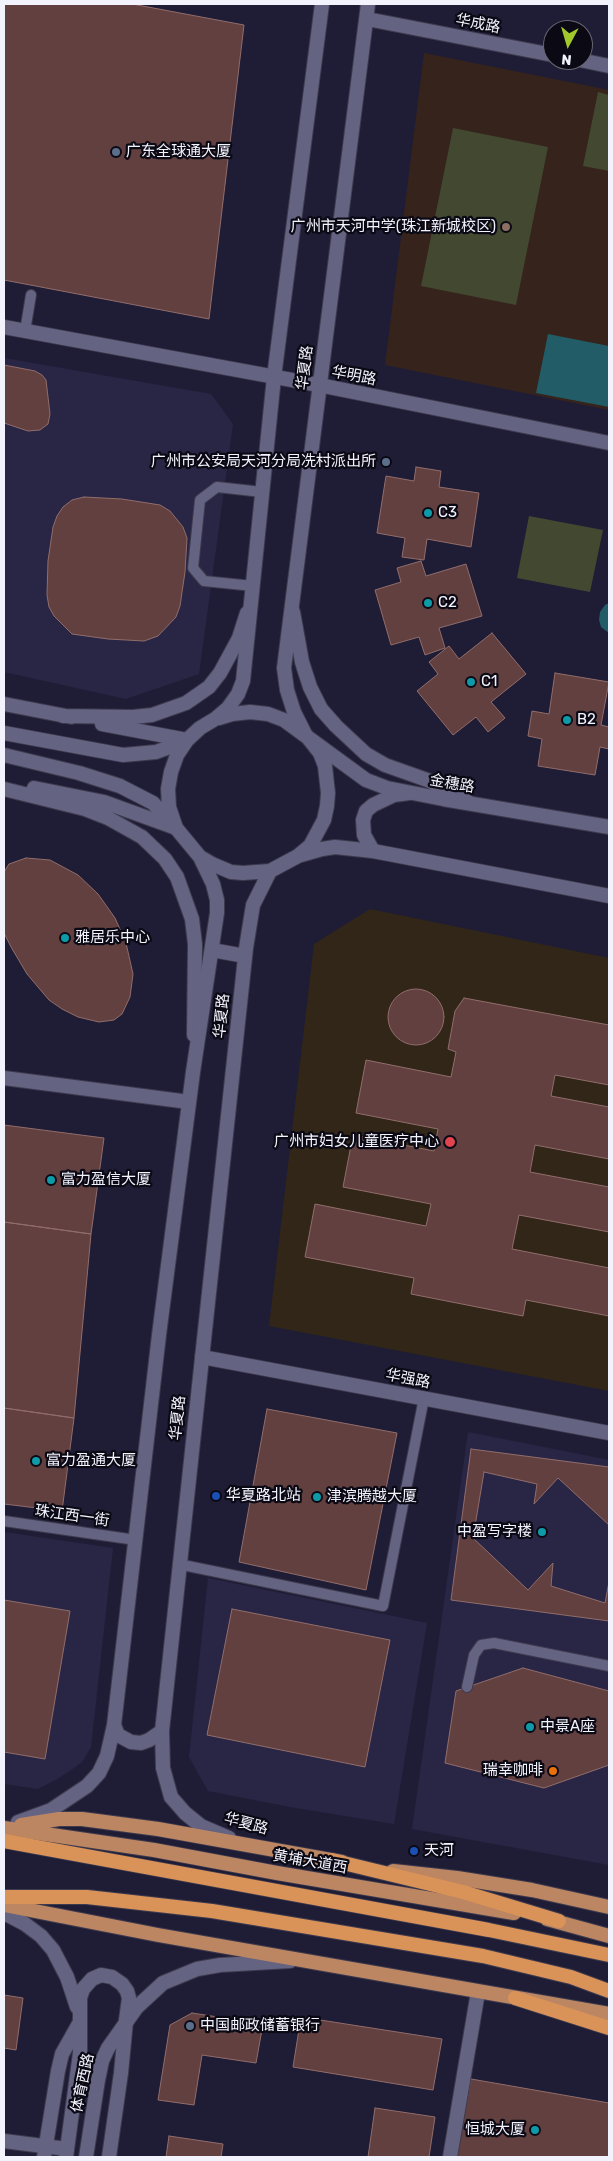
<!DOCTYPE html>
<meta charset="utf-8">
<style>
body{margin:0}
#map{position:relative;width:613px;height:2161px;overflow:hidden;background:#1f1d36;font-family:Rubik,sans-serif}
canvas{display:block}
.frame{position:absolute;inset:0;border:5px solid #f3f3fe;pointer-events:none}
.north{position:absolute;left:543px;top:20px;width:50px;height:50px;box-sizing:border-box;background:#0a0914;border:1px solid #676772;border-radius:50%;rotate:186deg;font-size:14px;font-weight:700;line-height:20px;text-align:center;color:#f3f3fe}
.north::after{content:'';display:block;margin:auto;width:18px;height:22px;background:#a1c92a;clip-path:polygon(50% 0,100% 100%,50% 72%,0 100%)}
</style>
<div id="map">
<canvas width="613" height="2161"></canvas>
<div class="frame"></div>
<div class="north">N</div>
</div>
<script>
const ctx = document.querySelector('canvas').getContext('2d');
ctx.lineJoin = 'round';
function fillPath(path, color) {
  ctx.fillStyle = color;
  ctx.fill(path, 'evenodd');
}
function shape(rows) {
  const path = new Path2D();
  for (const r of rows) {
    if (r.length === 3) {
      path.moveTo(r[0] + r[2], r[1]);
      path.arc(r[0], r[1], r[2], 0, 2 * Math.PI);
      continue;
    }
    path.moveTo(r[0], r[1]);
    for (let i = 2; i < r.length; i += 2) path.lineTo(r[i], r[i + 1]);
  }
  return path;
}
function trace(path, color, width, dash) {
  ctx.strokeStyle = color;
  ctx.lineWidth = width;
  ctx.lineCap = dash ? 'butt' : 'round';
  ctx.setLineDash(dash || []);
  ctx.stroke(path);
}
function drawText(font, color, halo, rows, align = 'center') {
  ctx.font = font + ' Rubik,"Noto Sans SC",sans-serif';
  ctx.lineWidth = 4.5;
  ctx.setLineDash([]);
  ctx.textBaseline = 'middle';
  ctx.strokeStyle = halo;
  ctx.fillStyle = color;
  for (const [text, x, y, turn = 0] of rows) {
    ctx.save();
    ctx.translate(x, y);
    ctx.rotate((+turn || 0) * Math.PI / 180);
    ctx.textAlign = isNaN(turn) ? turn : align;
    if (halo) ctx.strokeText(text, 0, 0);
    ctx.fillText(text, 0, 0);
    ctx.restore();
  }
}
fillPath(shape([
 [4,358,211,394,233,424,199,674,126,699,4,672],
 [468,1432,609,1460,609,1865,412,1829],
 [4,1532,113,1548,91,1747,82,1762,74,1768,59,1778,38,1789,4,1784],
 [208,1578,427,1623,394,1824,290,1807,208,1791,189,1757]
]), '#292645');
fillPath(shape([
 [424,53,609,90,609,410,385,365]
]), '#35231c');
fillPath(shape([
 [370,909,609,958,609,1391,269,1326,314,944]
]), '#312617');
fillPath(shape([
 [598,92,609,95,609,171,583,166],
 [453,128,548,147,516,305,421,286],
 [529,516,603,530,590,592,517,578]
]), '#424930');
fillPath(shape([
 [548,334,609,346,609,407,536,393],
 [609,603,609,633,601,627,599,620,600,612,605,605]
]), '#215c67');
const building = shape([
 [4,4,132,4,244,25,209,319,4,280,4,4],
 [4,365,35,371,42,375,46,380,50,414,48,424,40,430,28,431,4,423,4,365],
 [416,467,441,471,439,487,479,493,471,547,427,539,424,560,402,557,405,538,377,533,386,476,414,481,416,467],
 [84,497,122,499,160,505,170,511,183,527,187,538,185,572,180,606,176,617,158,636,144,641,108,639,72,634,54,616,49,607,47,595,48,561,53,527,57,516,63,507,72,500,84,497],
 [421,561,426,576,466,564,482,616,439,628,445,648,425,655,419,637,391,645,375,590,401,582,397,568,421,561],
 [492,633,526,674,491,702,505,718,488,732,476,717,453,735,417,691,438,674,429,662,449,646,459,659,492,633],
 [555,673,609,682,601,725,609,727,609,749,600,747,595,775,538,766,542,739,528,736,532,711,549,714,555,673],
 [26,858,50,860,78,875,98,894,115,918,126,943,133,974,130,997,122,1014,114,1020,99,1022,78,1017,62,1009,49,1000,27,974,11,947,4,933,4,872,9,864,26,858],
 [416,1017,28],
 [464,998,609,1025,609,1085,555,1075,551,1096,609,1107,609,1159,535,1145,530,1172,609,1187,609,1232,519,1215,512,1249,609,1268,609,1316,526,1300,523,1316,411,1294,414,1278,305,1257,315,1204,426,1226,431,1204,343,1187,353,1135,434,1151,438,1129,356,1113,366,1060,451,1077,456,1052,448,1049,455,1011,464,998],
 [4,1125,104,1138,91,1234,4,1222,4,1125],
 [4,1222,91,1234,74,1418,4,1408,4,1222],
 [4,1408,74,1418,62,1511,4,1504,4,1408],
 [267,1409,397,1433,366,1590,239,1562,267,1409],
 [471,1449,609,1467,609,1621,451,1600,471,1449],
 [484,1472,537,1484,534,1504,558,1478,609,1525,609,1582,605,1603,551,1586,553,1563,528,1590,473,1538,484,1472],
 [4,1600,70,1611,45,1759,4,1752,4,1600],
 [232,1609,390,1640,365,1767,207,1735,232,1609],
 [523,1668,609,1691,609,1765,544,1788,445,1763,456,1691,523,1668],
 [4,1995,23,1998,16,2050,4,2048,4,1995],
 [192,2013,263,2024,256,2063,202,2055,194,2105,158,2100,170,2025,192,2013],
 [301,2017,442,2039,433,2090,293,2067,301,2017],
 [471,2079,609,2103,609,2157,456,2157,471,2079],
 [375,2108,435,2117,429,2157,368,2157,375,2108],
 [169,2136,223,2144,221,2157,166,2157,169,2136]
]);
fillPath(building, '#62403f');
trace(building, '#916d6b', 1);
const service = shape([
 [25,331,31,295],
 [253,586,204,581,193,568,200,500,217,487,262,492],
 [4,1521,136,1540],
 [178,1564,383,1606,424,1398],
 [467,1687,474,1655,481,1645,494,1643,609,1666]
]);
const minor = shape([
 [367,19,553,55],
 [580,60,609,66],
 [4,1078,189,1102],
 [202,1357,609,1433],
 [4,2141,67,2149],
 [44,2157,58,2071,62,2054,80,2022],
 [109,2157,121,2073,126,2021],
 [450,2157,478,1992]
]);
const tertiary = shape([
 [4,327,319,385,609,443],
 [293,612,302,662,310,687,321,709,336,726,366,754,385,765,430,781,468,802],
 [4,704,71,717],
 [63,716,133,717,152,715,186,703,209,687,220,673,239,638,247,613],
 [102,724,187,740],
 [34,788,104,802,176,828],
 [4,789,85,809,108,818,142,837,165,859,177,877,192,919,195,944,194,1035],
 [373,851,364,835,363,820,366,811,373,805,394,795,409,793]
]);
const secondary = shape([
 [219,718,232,714,250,712,268,714,284,720,366,780,387,788,443,799,609,827],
 [4,733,123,755,156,752,186,741],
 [4,755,79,773,120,786,153,803,171,823],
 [301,855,322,849,335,847,373,851,609,896],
 [200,857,212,864,231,872,243,873,270,871,298,856,310,846,324,820,327,806,328,793,325,766,320,753,305,734,294,712,287,690,284,668,368,4],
 [212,950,245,956],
 [114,1725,118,1735,131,1742,141,1743,149,1740,162,1731],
 [18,1822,51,1810,87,1786,99,1773,107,1756,114,1725,159,1335,193,1072,217,913,217,900,213,884,200,857,176,828,169,807,168,789,171,772,177,755,187,740,200,728,215,719,228,708,238,694,243,681,274,377,322,4],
 [229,1838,201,1826,185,1813,171,1797,163,1768,162,1731,246,948,253,905,270,871],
 [4,1913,25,1924,41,1936,53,1950,67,1977,77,2007],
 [66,2157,80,2053,80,1998,83,1989,92,1979,101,1975,112,1977,122,1984,127,1991,129,1998,126,2020],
 [86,2157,98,2080,102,2061,108,2048,137,2007,163,1983,197,1969,220,1965,290,1961]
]);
const primary = shape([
 [21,1825,59,1819,82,1819,158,1829,342,1862],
 [4,1828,154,1850,277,1873,514,1913],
 [393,1871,457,1878,532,1890,609,1907],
 [4,1905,158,1935,609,2014],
 [547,1919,609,1936]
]);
const trunk = shape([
 [4,1841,489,1930,609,1955],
 [331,1860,463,1892,559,1921],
 [4,1897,87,1897,212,1911,483,1956,571,1977,609,1991],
 [515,1998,609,2028]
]);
trace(service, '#3d3a4e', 12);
trace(minor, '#3d3a4e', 16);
trace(tertiary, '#3d3a4e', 16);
trace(secondary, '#3d3a4e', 16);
trace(primary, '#3d3a4e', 16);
trace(trunk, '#3d3a4e', 16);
trace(service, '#646381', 10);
trace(minor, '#646381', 14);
trace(tertiary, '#646381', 14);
trace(secondary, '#646381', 14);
trace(primary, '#bc8662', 14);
trace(trunk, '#d99258', 14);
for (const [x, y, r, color] of [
 [116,152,5,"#5c6f8a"],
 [506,227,5,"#8d6e63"],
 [386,462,5,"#5c6f8a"],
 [428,513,5,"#0f9aa8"],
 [428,603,5,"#0f9aa8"],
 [471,682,5,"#0f9aa8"],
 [567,720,5,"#0f9aa8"],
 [65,938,5,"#0f9aa8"],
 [450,1142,6,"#e0444e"],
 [51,1180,5,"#0f9aa8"],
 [36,1461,5,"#0f9aa8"],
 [216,1496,5,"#1a4fb4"],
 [317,1497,5,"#0f9aa8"],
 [542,1532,5,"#0f9aa8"],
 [530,1727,5,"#0f9aa8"],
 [553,1771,5,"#e8710a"],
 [414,1851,5,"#1a4fb4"],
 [190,2026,5,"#5c6f8a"],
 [535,2130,5,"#0f9aa8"]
]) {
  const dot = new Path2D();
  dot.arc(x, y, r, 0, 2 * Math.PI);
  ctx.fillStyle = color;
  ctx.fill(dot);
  trace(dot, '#0a0914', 2);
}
drawText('15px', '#f3f3fe', '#0a0914', [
 ["华成路",478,24,11],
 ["华夏路",305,368,-83],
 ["华明路",354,376,11],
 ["金穗路",452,784,10],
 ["华夏路",222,1016,-84],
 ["华强路",408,1379,11],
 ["华夏路",178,1418,-84],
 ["珠江西一街",72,1516,8],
 ["华夏路",246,1824,15],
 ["黄埔大道西",310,1862,10],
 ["体育西路",83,2083,-78]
]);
drawText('15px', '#f3f3fe', '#0a0914', [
 ["广东全球通大厦",126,152],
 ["广州市天河中学(珠江新城校区)",496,227,"right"],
 ["广州市公安局天河分局冼村派出所",376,462,"right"],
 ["C3",438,513],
 ["C2",438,603],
 ["C1",481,682],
 ["B2",577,720],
 ["雅居乐中心",75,938],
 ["广州市妇女儿童医疗中心",439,1142,"right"],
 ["富力盈信大厦",61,1180],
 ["富力盈通大厦",46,1461],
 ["华夏路北站",226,1496],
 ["津滨腾越大厦",327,1497],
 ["中盈写字楼",532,1532,"right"],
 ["中景A座",540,1727],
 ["瑞幸咖啡",543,1771,"right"],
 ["天河",424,1851],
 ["中国邮政储蓄银行",200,2026],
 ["恒城大厦",525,2130,"right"]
], 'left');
</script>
